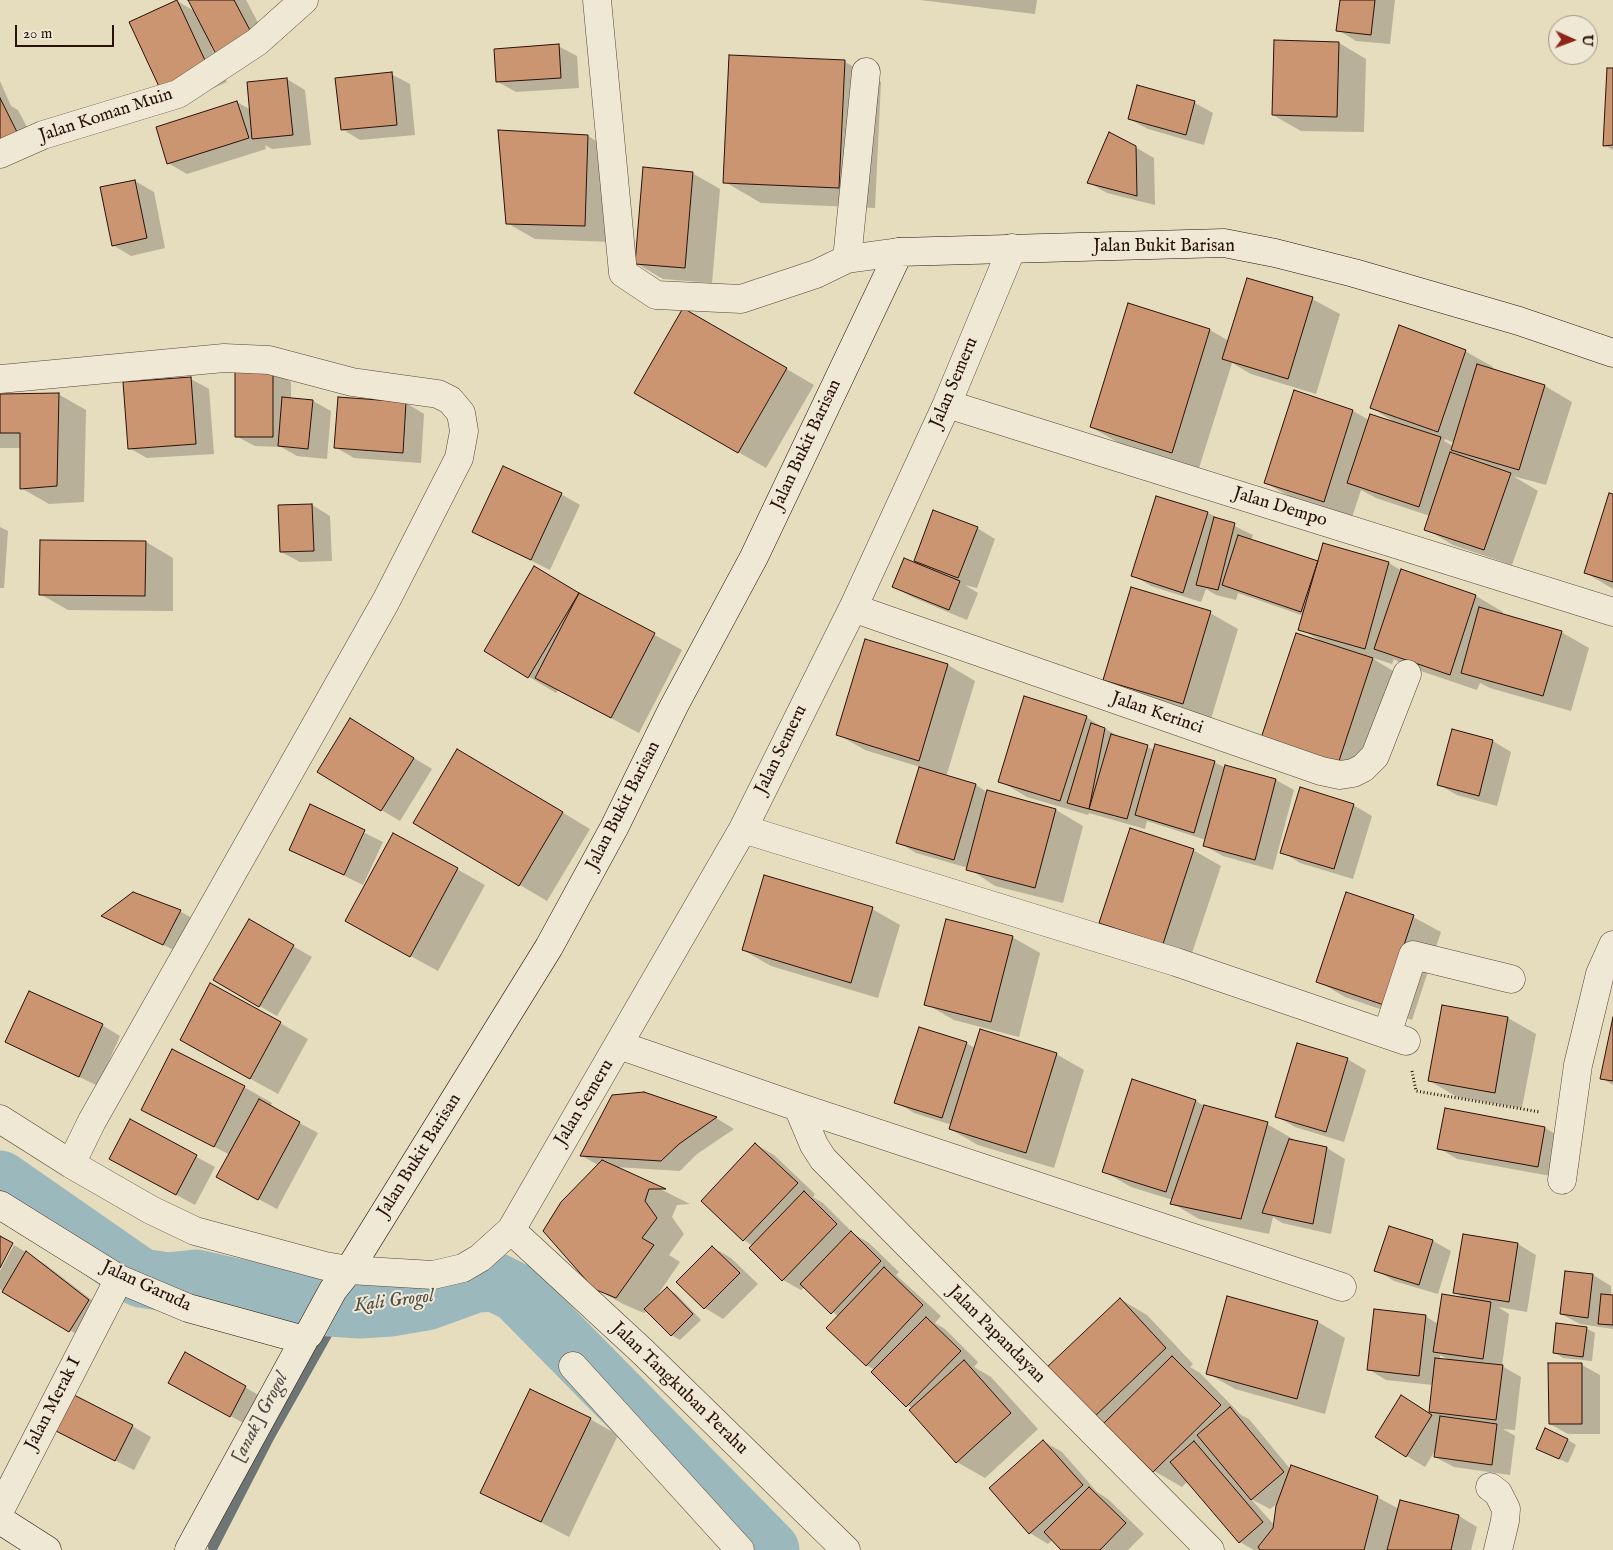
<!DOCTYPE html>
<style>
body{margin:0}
#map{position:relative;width:1613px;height:1550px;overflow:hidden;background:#e6dcbe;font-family:"IM FELL English",serif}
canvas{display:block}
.north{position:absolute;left:1548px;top:15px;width:50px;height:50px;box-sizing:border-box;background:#efe8d5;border:1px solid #a09283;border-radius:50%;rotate:92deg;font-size:14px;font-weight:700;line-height:20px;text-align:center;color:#291109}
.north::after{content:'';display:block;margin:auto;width:18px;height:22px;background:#8f2418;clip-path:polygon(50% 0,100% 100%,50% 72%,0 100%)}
.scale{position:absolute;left:15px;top:25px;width:99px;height:22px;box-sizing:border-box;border:2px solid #291109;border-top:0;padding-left:6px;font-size:15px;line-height:18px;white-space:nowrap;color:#291109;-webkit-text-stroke:4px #efe8d5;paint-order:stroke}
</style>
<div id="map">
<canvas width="1613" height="1550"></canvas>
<div class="north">U</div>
<div class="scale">20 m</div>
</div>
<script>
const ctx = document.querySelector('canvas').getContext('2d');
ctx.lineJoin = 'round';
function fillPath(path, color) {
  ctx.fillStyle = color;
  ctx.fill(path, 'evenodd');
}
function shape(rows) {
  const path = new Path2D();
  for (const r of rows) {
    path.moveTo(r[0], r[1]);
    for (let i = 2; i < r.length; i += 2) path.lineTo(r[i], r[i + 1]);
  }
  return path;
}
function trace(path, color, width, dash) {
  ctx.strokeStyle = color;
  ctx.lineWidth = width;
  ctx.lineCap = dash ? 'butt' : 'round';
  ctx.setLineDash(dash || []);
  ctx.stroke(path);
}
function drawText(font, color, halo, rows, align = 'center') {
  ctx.font = font + ' "IM FELL English",serif';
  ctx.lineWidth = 4;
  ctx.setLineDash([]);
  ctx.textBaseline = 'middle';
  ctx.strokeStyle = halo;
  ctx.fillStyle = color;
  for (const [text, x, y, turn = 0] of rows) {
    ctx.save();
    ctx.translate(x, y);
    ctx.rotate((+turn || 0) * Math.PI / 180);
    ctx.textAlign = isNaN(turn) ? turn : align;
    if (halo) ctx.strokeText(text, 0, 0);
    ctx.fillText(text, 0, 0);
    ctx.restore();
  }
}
fillPath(shape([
 [189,0,246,0,271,47,211,46,227,82,181,103,177,1,196,12],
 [920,0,1037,0,1035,14],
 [1341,0,1395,0,1390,44,1356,41,1338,30],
 [1339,43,1366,59,1364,132,1301,131,1273,115],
 [558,46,577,56,579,88,516,92,498,82],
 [845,62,881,82,875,208,761,203,725,182],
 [1613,69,1613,150,1604,145],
 [391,74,410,84,415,135,360,140,342,129],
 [287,79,305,90,311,145,272,149,265,145,266,149,187,174,168,163,237,102,251,110],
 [0,81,11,106,18,110,38,148,0,167],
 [1138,86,1195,103,1213,113,1204,145,1148,129,1129,119],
 [588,136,615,152,612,242,535,239,507,223],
 [1135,147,1154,158,1155,205,1107,193,1088,182],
 [692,173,720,189,712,283,663,279,636,263],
 [135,181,154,192,165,248,131,256,113,245],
 [1312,299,1340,314,1316,394,1251,374,1232,363,1199,468,1119,443,1091,427,1210,330,1229,341],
 [684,309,814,385,766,468,636,393],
 [1465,351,1493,367,1492,370,1545,386,1572,402,1546,485,1513,476,1538,491,1512,565,1453,545,1426,529,1430,516,1376,498,1361,490,1352,517,1294,499,1266,483,1295,392,1353,411,1369,420,1399,425,1372,408],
 [1445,439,1454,443,1453,446,1444,441],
 [272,371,291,382,291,399,313,401,331,411,327,459,297,456,281,447,255,446,236,436],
 [191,379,209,389,214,454,147,458,129,448],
 [58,394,86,410,84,502,49,504,21,488,22,448,0,448,0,396],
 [406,403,424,414,421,463,354,458,335,447],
 [561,494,580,505,550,570,474,532],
 [1613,495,1613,589,1586,573],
 [312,505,330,516,332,561,300,562,281,552],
 [934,512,977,528,995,539,977,588,965,585,978,593,967,620,912,597,893,586,915,564],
 [1208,513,1253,535,1251,540,1319,563,1324,545,1389,563,1402,571,1476,596,1503,612,1502,615,1561,632,1589,648,1571,711,1490,688,1480,683,1477,690,1403,665,1394,659,1392,664,1370,657,1400,675,1366,779,1290,754,1321,641,1300,629,1304,616,1238,593,1236,600,1216,595,1206,589,1201,602,1151,586,1133,575],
 [0,527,8,531,4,588,0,588],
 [146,542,173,558,173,611,68,610,40,594],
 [562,584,682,650,639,733,558,690,556,693,485,650],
 [1210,613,1238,629,1211,719,1132,695,1105,679],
 [866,640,948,665,975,681,946,777,976,785,988,793,1056,810,1083,826,1063,903,995,886,968,868,916,853,898,842,920,767,865,750,837,734],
 [1086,717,1119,737,1155,750,1214,762,1226,768,1226,766,1276,780,1294,790,1273,870,1223,856,1205,846,1206,840,1147,821,1145,829,1089,813,1088,815,1027,797,1000,781],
 [368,730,432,769,400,821,318,772],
 [1493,741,1511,752,1497,806,1457,795,1439,785],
 [485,766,590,829,547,901,415,823],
 [1353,805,1372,816,1353,879,1300,863,1282,852],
 [310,806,383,842,363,885,290,849],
 [394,834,485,885,438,971,374,936],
 [1193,850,1221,866,1190,959,1128,939,1101,923],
 [133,894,181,912,199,922,182,954,104,916],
 [872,909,900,925,878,998,771,966,743,950],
 [1413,917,1441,932,1412,1020,1345,997,1318,981],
 [249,921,312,957,277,1016,214,980],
 [1012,937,1040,953,1019,1037,954,1020,926,1004],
 [1443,1007,1508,1018,1536,1034,1522,1108,1457,1097,1430,1081],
 [280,1023,308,1039,278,1094,209,1056],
 [1613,1023,1613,1085,1601,1078],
 [102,1025,120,1036,98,1086,7,1042],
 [966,1043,975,1048,1056,1054,1084,1070,1054,1168,978,1145,950,1129,952,1125,914,1113,896,1102],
 [1347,1059,1366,1070,1344,1142,1295,1127,1276,1116],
 [1133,1080,1196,1101,1206,1107,1267,1124,1295,1140,1294,1142,1327,1148,1345,1159,1331,1234,1282,1223,1273,1217,1269,1234,1199,1219,1172,1203,1173,1200,1131,1187,1103,1171],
 [244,1087,272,1103,270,1107,318,1133,277,1209,236,1187,230,1155,143,1109],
 [644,1093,716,1118,734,1129,697,1154,680,1171,616,1167,690,1204,677,1205,672,1217,684,1234,669,1255,680,1262,655,1299,667,1288,676,1294,701,1320,680,1340,671,1335,647,1310,644,1313,623,1304,595,1288,598,1165,582,1156],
 [1446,1110,1545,1128,1563,1138,1556,1177,1457,1159,1439,1148],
 [130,1121,215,1167,195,1205,129,1169],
 [755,1144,774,1155,815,1194,813,1197,823,1203,854,1234,869,1243,899,1272,896,1275,941,1316,935,1323,945,1329,978,1362,974,1367,991,1377,1038,1429,985,1478,957,1462,912,1409,875,1370,866,1365,839,1317,805,1287,801,1290,783,1280,753,1246,744,1240],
 [1464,1236,1518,1244,1536,1255,1527,1312,1498,1307,1509,1314,1502,1366,1521,1377,1515,1430,1503,1429,1515,1436,1510,1475,1454,1467,1435,1457,1436,1449,1425,1467,1376,1437,1430,1414,1433,1385,1386,1380,1368,1369,1425,1316,1438,1324,1466,1299,1454,1292],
 [1440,1355,1451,1361,1440,1360],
 [1433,1241,1451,1251,1438,1294,1394,1281,1376,1270],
 [14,1245,45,1264,106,1311,88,1341,0,1289,0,1271],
 [712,1247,731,1258,758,1284,723,1319,705,1308,678,1282],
 [1566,1272,1593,1275,1611,1286,1613,1329,1580,1324,1561,1314],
 [1228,1297,1318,1322,1345,1338,1325,1414,1235,1389,1207,1373],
 [1120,1299,1147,1315,1193,1364,1190,1367,1200,1373,1241,1415,1249,1419,1291,1470,1377,1497,1399,1509,1401,1501,1459,1516,1477,1527,1471,1550,1254,1550,1240,1542,1188,1481,1182,1487,1154,1471,1112,1429,1093,1418],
 [1251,1499,1270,1509,1277,1504,1275,1526],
 [1586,1328,1595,1333,1592,1361,1563,1358,1554,1352],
 [186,1354,264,1398,249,1426,188,1393],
 [1582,1365,1600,1375,1600,1434,1568,1434,1550,1424],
 [590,1419,618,1435,569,1537,482,1492],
 [132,1426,151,1437,134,1470,76,1441],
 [1568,1440,1576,1445,1568,1463,1546,1453],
 [1043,1441,1062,1452,1097,1492,1108,1499,1144,1534,1128,1550,1063,1550,1053,1539,1048,1544,1030,1533]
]), '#0003');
trace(shape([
 [213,1547,270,1436,342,1308]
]), '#6d7674', 10);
trace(shape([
 [0,1180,141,1278,167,1282,196,1279,317,1306,359,1309,391,1307,426,1301,476,1283,495,1282,517,1293,770,1550]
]), '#9bb9bc', 59);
const building = shape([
 [177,0,210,71,162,93,129,22,177,0],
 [188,0,234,0,253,36,217,56,188,0],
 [1340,0,1375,0,1371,35,1336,31,1340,0],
 [1274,40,1339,42,1337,117,1272,115,1274,40],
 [559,44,561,78,496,82,494,49,559,44],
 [729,55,845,60,839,188,723,183,729,55],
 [1607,68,1613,68,1613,145,1603,146,1607,68],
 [392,72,397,125,341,130,335,78,392,72],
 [287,78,293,135,252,139,247,82,287,78],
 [1137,85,1195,101,1186,135,1128,119,1137,85],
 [0,98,20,138,0,148,0,98],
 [237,101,249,138,167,164,156,127,237,101],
 [498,130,588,135,585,226,506,224,498,130],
 [1109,132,1136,146,1137,196,1087,183,1109,132],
 [643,167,693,172,685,268,635,264,643,167],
 [135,180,147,238,112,246,100,187,135,180],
 [1247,278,1313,297,1288,379,1222,359,1247,278],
 [1128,303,1210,329,1172,453,1090,427,1128,303],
 [683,308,787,368,738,453,634,393,683,308],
 [1399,325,1466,350,1438,432,1370,408,1399,325],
 [1477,364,1545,385,1519,470,1451,450,1477,364],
 [235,370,273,370,273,437,235,437,235,370],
 [191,377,196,444,128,449,123,382,191,377],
 [1294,390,1353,410,1324,502,1264,483,1294,390],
 [59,393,57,486,20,489,20,433,0,433,0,394,59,393],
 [282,397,313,400,308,449,278,446,282,397],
 [338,397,406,402,403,453,334,448,338,397],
 [1370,414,1441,437,1419,507,1347,483,1370,414],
 [1450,452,1511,473,1484,550,1424,530,1450,452],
 [503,466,562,493,531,560,472,532,503,466],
 [1609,493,1613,494,1613,582,1584,573,1609,493],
 [1156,496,1208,512,1183,593,1131,576,1156,496],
 [312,504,314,551,280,552,278,505,312,504],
 [933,510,978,527,958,578,914,561,933,510],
 [1214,517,1235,523,1218,590,1196,585,1214,517],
 [1238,535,1318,561,1301,612,1222,585,1238,535],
 [40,540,146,541,145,596,39,595,40,540],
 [1323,543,1389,562,1365,649,1298,630,1323,543],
 [904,558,960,581,949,610,892,587,904,558],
 [534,566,579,593,528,678,484,651,534,566],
 [1401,569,1476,595,1450,675,1374,649,1401,569],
 [1131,587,1211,611,1183,704,1103,680,1131,587],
 [579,593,655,633,611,718,535,678,579,593],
 [1479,607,1562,631,1543,696,1461,673,1479,607],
 [1296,633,1373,658,1338,764,1261,738,1296,633],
 [865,639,948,664,919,761,836,735,865,639],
 [1024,696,1087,716,1060,801,998,782,1024,696],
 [350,718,414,758,381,811,317,772,350,718],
 [1091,723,1105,728,1089,809,1067,803,1091,723],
 [1452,729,1493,740,1479,796,1437,785,1452,729],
 [1111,734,1148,745,1127,819,1089,809,1111,734],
 [1155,744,1215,761,1194,833,1135,815,1155,744],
 [457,749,563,812,519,886,413,823,457,749],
 [1225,765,1276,779,1255,860,1203,846,1225,765],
 [919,767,976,784,954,860,896,843,919,767],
 [1300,787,1354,804,1334,869,1280,853,1300,787],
 [987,790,1056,809,1035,888,966,870,987,790],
 [310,804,365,830,344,875,289,850,310,804],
 [1130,828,1194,849,1163,944,1099,923,1130,828],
 [393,833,458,868,410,957,345,921,393,833],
 [764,875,873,907,851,983,742,950,764,875],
 [133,892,181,910,163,945,101,916,133,892],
 [1346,892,1414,915,1384,1005,1316,982,1346,892],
 [249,919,294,945,259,1007,213,980,249,919],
 [946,919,1013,936,991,1022,924,1005,946,919],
 [210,983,281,1022,250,1079,180,1040,210,983],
 [29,991,103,1024,79,1077,5,1042,29,991],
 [1442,1005,1508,1017,1495,1093,1428,1081,1442,1005],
 [1613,1017,1613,1081,1600,1079,1613,1017],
 [919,1027,967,1042,942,1118,894,1103,919,1027],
 [980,1029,1057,1053,1026,1153,949,1129,980,1029],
 [1297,1043,1348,1058,1326,1132,1275,1117,1297,1043],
 [172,1049,245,1086,214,1147,141,1110,172,1049],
 [1132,1079,1196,1100,1166,1192,1102,1172,1132,1079],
 [644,1092,717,1117,679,1144,661,1161,580,1156,612,1095,644,1092],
 [259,1099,300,1122,258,1200,216,1177,259,1099],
 [1204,1105,1268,1122,1241,1219,1170,1204,1204,1105],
 [1445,1108,1545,1127,1538,1167,1437,1149,1445,1108],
 [130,1119,197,1155,176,1195,109,1159,130,1119],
 [1289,1139,1327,1147,1313,1224,1262,1213,1289,1139],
 [755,1143,798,1183,743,1241,701,1201,755,1143],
 [602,1160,666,1189,649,1189,645,1201,657,1218,642,1238,654,1245,616,1298,594,1289,543,1231,561,1202,602,1160],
 [804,1191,837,1224,782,1281,749,1248,804,1191],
 [1389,1226,1433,1240,1419,1285,1374,1271,1389,1226],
 [851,1231,881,1261,831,1314,800,1284,851,1231],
 [1463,1234,1518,1243,1509,1302,1453,1293,1463,1234],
 [0,1236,13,1243,0,1268,0,1236],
 [712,1246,740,1273,704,1309,676,1282,712,1246],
 [26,1251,89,1300,69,1332,2,1292,26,1251],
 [884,1267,923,1305,866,1366,826,1328,884,1267],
 [1565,1271,1593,1274,1588,1318,1560,1314,1565,1271],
 [667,1287,693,1314,671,1336,644,1309,667,1287],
 [1442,1294,1491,1302,1483,1359,1433,1352,1442,1294],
 [1601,1294,1613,1295,1613,1325,1598,1324,1601,1294],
 [1227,1296,1318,1321,1297,1399,1206,1374,1227,1296],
 [1120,1298,1166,1348,1092,1419,1045,1369,1120,1298],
 [1374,1309,1426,1315,1419,1376,1367,1370,1374,1309],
 [926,1317,961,1351,906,1407,871,1372,926,1317],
 [1556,1323,1587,1327,1583,1357,1553,1353,1556,1323],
 [185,1352,246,1386,230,1417,168,1383,185,1352],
 [1172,1356,1221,1405,1153,1472,1104,1423,1172,1356],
 [1435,1358,1503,1365,1496,1420,1429,1412,1435,1358],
 [964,1360,1011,1413,956,1463,909,1410,964,1360],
 [1548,1363,1582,1363,1582,1424,1549,1424,1548,1363],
 [530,1389,591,1418,541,1522,480,1493,530,1389],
 [74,1395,133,1425,115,1461,56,1431,74,1395],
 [1401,1395,1432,1415,1406,1457,1375,1437,1401,1395],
 [1230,1407,1284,1472,1251,1500,1197,1435,1230,1407],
 [1440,1416,1497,1424,1492,1465,1434,1457,1440,1416],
 [1545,1428,1568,1439,1559,1459,1536,1449,1545,1428],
 [1043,1440,1083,1485,1029,1534,989,1488,1043,1440],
 [1194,1441,1263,1522,1239,1543,1170,1462,1194,1441],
 [1291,1465,1378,1496,1364,1550,1260,1550,1258,1547,1273,1528,1276,1506,1291,1465],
 [1089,1487,1126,1523,1100,1550,1061,1550,1044,1532,1089,1487],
 [1400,1500,1459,1515,1451,1550,1387,1550,1400,1500]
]);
fillPath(building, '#cc9572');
trace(building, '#291109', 1);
const street = shape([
 [597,0,623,273,656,295,741,299,816,274,847,259,899,252],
 [0,154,43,135,178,94,257,42,304,0],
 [847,259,866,72],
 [0,379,224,358,269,360,352,382,438,394,450,400,461,413,464,431,459,458,386,601,92,1121,71,1164],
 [947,404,1613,612],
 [853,608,1321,771,1340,775,1353,773,1363,768,1375,756,1407,674],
 [743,829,1176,962,1406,1041],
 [1387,1034,1413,955,1511,979],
 [619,1045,798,1107,1342,1287],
 [798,1107,814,1145,823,1159,1210,1550],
 [0,1119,71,1164,151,1210,195,1231,325,1266,349,1270,433,1275,463,1268,480,1258,511,1230,743,829,853,608,947,404,1012,248],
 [1562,1180,1578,1065,1600,974,1613,945],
 [511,1230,642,1351,846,1550],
 [573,1366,740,1550],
 [1490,1487,1498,1493,1506,1509,1505,1521,1498,1550],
 [0,1510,119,1279]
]);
const secondary = shape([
 [0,1205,119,1279,188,1308,304,1340,189,1550],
 [309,1334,333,1290,349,1270,549,947,614,828,674,706,754,557,899,252,1224,243,1275,253,1354,273,1519,321,1613,353],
 [0,1520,47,1550]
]);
trace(street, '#584436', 29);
trace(secondary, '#291109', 29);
trace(shape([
 [1412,1071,1416,1091,1540,1112]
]), '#291109', 3, [1, 2.5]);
trace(street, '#efe8d5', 28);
trace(secondary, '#efe8d5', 28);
drawText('18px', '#291109', '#efe8d5', [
 ["Jalan Koman Muin",106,116,-18],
 ["Jalan Bukit Barisan",1164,247],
 ["Jalan Semeru",955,383,-67],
 ["Jalan Bukit Barisan",807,445,-65],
 ["Jalan Dempo",1280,508,17],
 ["Jalan Kerinci",1157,714,19],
 ["Jalan Semeru",782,750,-64],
 ["Jalan Bukit Barisan",624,806,-63],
 ["Jalan Semeru",585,1103,-59],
 ["Jalan Bukit Barisan",420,1156,-58],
 ["Jalan Garuda",146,1287,25],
 ["Jalan Papandayan",996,1335,45],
 ["Jalan Tangkuban Perahu",679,1389,44],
 ["Jalan Merak I",54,1404,-63]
]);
drawText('italic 19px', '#514c48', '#efe8d5', [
 ["Kali Grogol",394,1302,-7],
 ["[anak] Grogol",261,1418,-62]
]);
</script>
